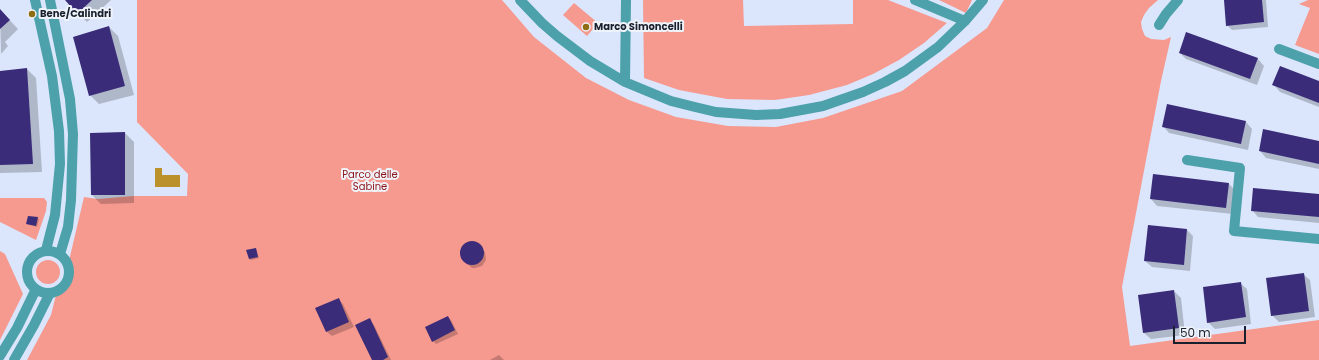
<!DOCTYPE html>
<style>
body{margin:0}
#map{position:relative;width:1319px;height:360px;overflow:hidden;background:#dbe6fc;font-family:Poppins,sans-serif}
canvas{display:block}
.scale{position:absolute;left:1173px;top:326px;width:73px;height:18px;box-sizing:border-box;border:2px solid #191f2c;border-top:0;padding-left:5px;font-size:12px;line-height:14px;white-space:nowrap;color:#191f2c;-webkit-text-stroke:3px #eff3fa;paint-order:stroke}
</style>
<div id="map">
<canvas width="1319" height="360"></canvas>
<div class="scale">50 m</div>
</div>
<script>
const ctx = document.querySelector('canvas').getContext('2d');
ctx.lineJoin = 'round';
function fillPath(path, color) {
  ctx.fillStyle = color;
  ctx.fill(path, 'evenodd');
}
function shape(rows) {
  const path = new Path2D();
  for (const r of rows) {
    if (r.length === 3) {
      path.moveTo(r[0] + r[2], r[1]);
      path.arc(r[0], r[1], r[2], 0, 2 * Math.PI);
      continue;
    }
    path.moveTo(r[0], r[1]);
    for (let i = 2; i < r.length; i += 2) path.lineTo(r[i], r[i + 1]);
  }
  return path;
}
function trace(path, color, width, dash) {
  ctx.strokeStyle = color;
  ctx.lineWidth = width;
  ctx.lineCap = dash ? 'butt' : 'round';
  ctx.setLineDash(dash || []);
  ctx.stroke(path);
}
function drawText(font, color, halo, rows, align = 'center') {
  ctx.font = font + ' Poppins,sans-serif';
  ctx.lineWidth = 4;
  ctx.setLineDash([]);
  ctx.textBaseline = 'middle';
  ctx.strokeStyle = halo;
  ctx.fillStyle = color;
  for (const [text, x, y, turn = 0] of rows) {
    ctx.save();
    ctx.translate(x, y);
    ctx.rotate((+turn || 0) * Math.PI / 180);
    ctx.textAlign = isNaN(turn) ? turn : align;
    if (halo) ctx.strokeText(text, 0, 0);
    ctx.fillText(text, 0, 0);
    ctx.restore();
  }
}
fillPath(shape([
 [137,0,502,0,534,37,586,78,629,100,676,117,728,126,776,127,823,118,902,91,987,28,1004,0,1158,0,1149,8,1144,15,1141,22,1142,29,1145,36,1151,39,1164,40,1171,37,1161,81,1122,287,1130,346,1319,320,1319,360,27,360,51,315,57,291,64,285,68,279,69,272,68,265,84,197,98,199,133,196,187,196,188,174,137,122],
 [643,0,743,0,744,26,853,24,853,0,888,0,947,23,924,43,899,60,873,74,847,85,809,95,775,100,727,99,679,90,644,78],
 [939,0,972,0,966,13],
 [1308,0,1319,0,1319,54,1295,45,1310,8,1299,4],
 [574,3,598,23,587,36,563,15],
 [0,198,44,198,47,202,46,211,36,240,0,222],
 [0,251,5,254,23,294,0,340],
 [48,272,12]
]), '#f6998f');
fillPath(shape([
 [155,168,162,168,162,175,180,175,180,187,155,187]
]), '#ba912b');
fillPath(shape([
 [71,0,111,0,87,22,78,13],
 [1225,0,1266,0,1268,27,1232,30,1227,25],
 [0,10,18,29,5,42,8,46,1,54],
 [109,27,118,36,134,95,99,104,90,95],
 [1187,33,1258,59,1264,66,1257,85,1186,59,1180,53],
 [27,69,36,78,42,172,0,173,0,72],
 [1319,82,1319,107,1280,92,1274,85],
 [1246,122,1252,129,1248,150,1169,133,1163,126],
 [125,133,134,142,134,203,101,204,92,195],
 [1319,142,1319,169,1266,158,1260,151],
 [1154,175,1229,184,1235,190,1233,214,1157,206,1151,199],
 [1319,195,1319,223,1258,217,1252,210],
 [37,218,39,219,37,227,27,224],
 [1149,226,1187,230,1193,236,1190,271,1152,267,1145,261],
 [468,243,476,243,485,252,486,260,482,266,475,268,472,268,463,260,461,254,463,248],
 [256,249,259,258,251,260,249,259],
 [1303,274,1310,280,1315,317,1279,322,1272,315],
 [1240,283,1247,289,1251,324,1215,329,1208,322],
 [1174,291,1181,298,1185,335,1151,339,1144,333,1139,296],
 [338,299,343,304,354,327,332,336,327,332],
 [448,317,451,320,458,334,436,344,433,341],
 [369,320,374,325,391,360,373,360],
 [499,355,504,360,490,360]
]), '#0003');
fillPath(shape([
 [65,0,92,0,77,14],
 [1224,0,1262,0,1264,22,1226,26],
 [0,9,10,20,0,29],
 [109,26,125,86,89,96,73,37],
 [1186,32,1258,58,1250,79,1179,53],
 [1280,66,1319,81,1319,103,1272,85],
 [27,68,33,164,0,165,0,71],
 [1167,104,1246,121,1241,144,1162,127],
 [1263,129,1319,141,1319,164,1259,151],
 [125,132,125,195,91,195,90,133],
 [1153,174,1229,183,1226,208,1150,199],
 [1253,188,1319,194,1319,217,1251,211],
 [28,216,38,217,36,226,26,224],
 [1148,225,1187,229,1184,265,1144,261],
 [472,253,12],
 [256,248,258,257,249,259,246,250],
 [1304,273,1309,311,1271,316,1266,278],
 [1241,282,1246,317,1207,323,1203,287],
 [1174,290,1179,328,1143,333,1138,295],
 [339,298,349,322,326,332,315,308],
 [448,316,455,330,432,342,425,327],
 [370,318,388,357,383,360,372,360,355,325]
]), '#3a2c79');
trace(shape([
 [520,0,542,23,557,36,590,61,625,82,671,101,695,107,716,112,756,115,780,114,823,106,863,92,885,82,905,71,938,47,965,21,983,0],
 [915,0,965,21],
 [1159,25,1166,14,1178,0],
 [1279,49,1319,64],
 [625,82,626,0],
 [1187,160,1240,168,1234,231,1319,239]
]), '#4ca1ab', 10);
trace(shape([
 [35,0,52,76,59,131,60,164,55,215,46,250],
 [50,0,70,99,73,134,71,200,68,227,60,254],
 [48,272,21],
 [0,356,17,328,36,289],
 [14,360,34,325,50,293]
]), '#4ca1ab', 10);
for (const [x, y, r, color] of [
 [32,14,4,"#8f6d12"],
 [586,27,4,"#8f6d12"]
]) {
  const dot = new Path2D();
  dot.arc(x, y, r, 0, 2 * Math.PI);
  ctx.fillStyle = color;
  ctx.fill(dot);
  trace(dot, '#eff3fa', 1.5);
}
drawText('bold 10px', '#191f2c', '#eff3fa', [
 ["Bene/Calindri",40,14],
 ["Marco Simoncelli",594,27]
], 'left');
drawText('10px', '#8c1418', '#eff3fa', [
 ["Parco delle",370,175],
 ["Sabine",370,187]
]);
</script>
